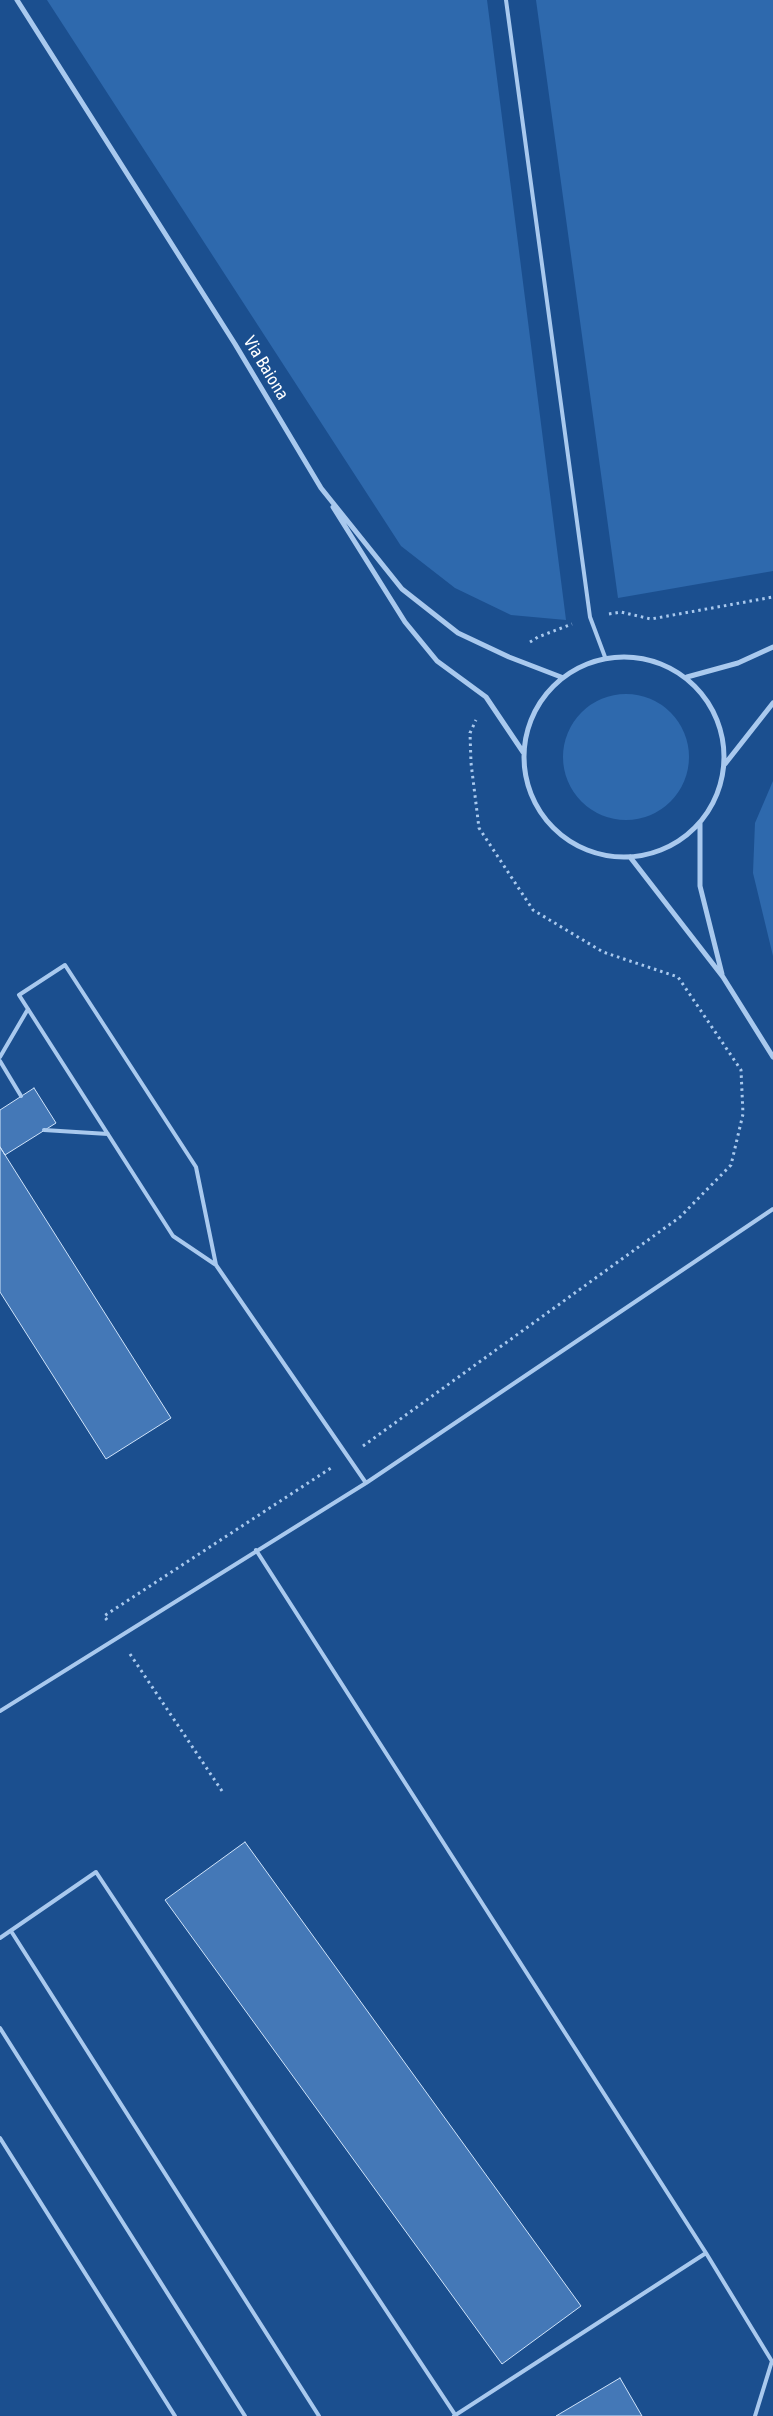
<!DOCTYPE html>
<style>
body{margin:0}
canvas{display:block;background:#1b4f8f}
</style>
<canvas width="773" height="2416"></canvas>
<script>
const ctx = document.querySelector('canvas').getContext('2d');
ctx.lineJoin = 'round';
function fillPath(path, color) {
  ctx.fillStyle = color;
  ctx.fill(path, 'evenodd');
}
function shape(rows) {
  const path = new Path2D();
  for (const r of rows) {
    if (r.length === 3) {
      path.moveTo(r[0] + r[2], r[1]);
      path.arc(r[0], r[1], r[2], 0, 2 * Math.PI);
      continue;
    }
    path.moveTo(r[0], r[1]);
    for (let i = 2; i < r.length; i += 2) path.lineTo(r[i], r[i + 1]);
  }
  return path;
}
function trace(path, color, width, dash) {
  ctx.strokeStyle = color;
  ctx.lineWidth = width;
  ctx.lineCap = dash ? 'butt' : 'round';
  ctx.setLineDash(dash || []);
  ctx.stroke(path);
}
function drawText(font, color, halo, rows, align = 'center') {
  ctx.font = font + ' "Asap Condensed",sans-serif';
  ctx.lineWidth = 4;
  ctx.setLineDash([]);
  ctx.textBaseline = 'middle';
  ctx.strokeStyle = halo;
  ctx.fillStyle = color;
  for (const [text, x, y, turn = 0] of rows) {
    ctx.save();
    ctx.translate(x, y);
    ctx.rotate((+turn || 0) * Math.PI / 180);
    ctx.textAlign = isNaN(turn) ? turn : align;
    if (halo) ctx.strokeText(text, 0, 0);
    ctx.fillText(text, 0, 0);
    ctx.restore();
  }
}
fillPath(shape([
 [47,0,487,0,566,620,511,615,455,588,401,546],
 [536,0,773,0,773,571,618,598],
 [626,757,63],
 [773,781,773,956,753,873,755,823]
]), '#2e69ad');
const building = shape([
 [34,1088,56,1123,5,1155,0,1147,0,1110,34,1088],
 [0,1147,171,1418,106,1459,0,1292,0,1147],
 [245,1842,581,2306,502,2364,165,1900,245,1842],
 [620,2378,642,2416,556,2416,620,2378]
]);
fillPath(building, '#4478b7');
trace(building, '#cfe3fa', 1);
trace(shape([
 [609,614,621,612,651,619,773,597],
 [530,642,538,637,572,624],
 [363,1446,680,1217,731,1165,743,1114,741,1070,678,977,603,952,533,910,479,828,471,763,470,733,476,720],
 [107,1620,104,1616,331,1468],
 [130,1654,222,1791]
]), '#a9c9ee', 3, [2.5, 4]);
trace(shape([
 [506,0,590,617,605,657],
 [0,1057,28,1009],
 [0,1061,21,1096],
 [44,1130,108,1134],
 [216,1265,196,1167,65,965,19,995,173,1236,216,1265,366,1483],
 [256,1550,706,2253,773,2363],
 [0,1711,366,1483,773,1209],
 [11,1931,319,2416],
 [0,1938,96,1872,456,2416],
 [0,2028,245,2416],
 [0,2138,175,2416],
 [454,2416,706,2253],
 [755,2416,772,2361]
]), '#a9c9ee', 4);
trace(shape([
 [17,0,235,344,321,488,402,589,458,633,509,657,561,677],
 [333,507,405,622,437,661,486,697,523,752],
 [624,757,100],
 [687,677,738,663,773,647],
 [725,764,773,703],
 [700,823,700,886,722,974],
 [630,857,723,977,773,1057]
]), '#a9c9ee', 5);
drawText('18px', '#fff', '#1b4f8f', [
 ["Via Baiona",266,368,59]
]);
</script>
